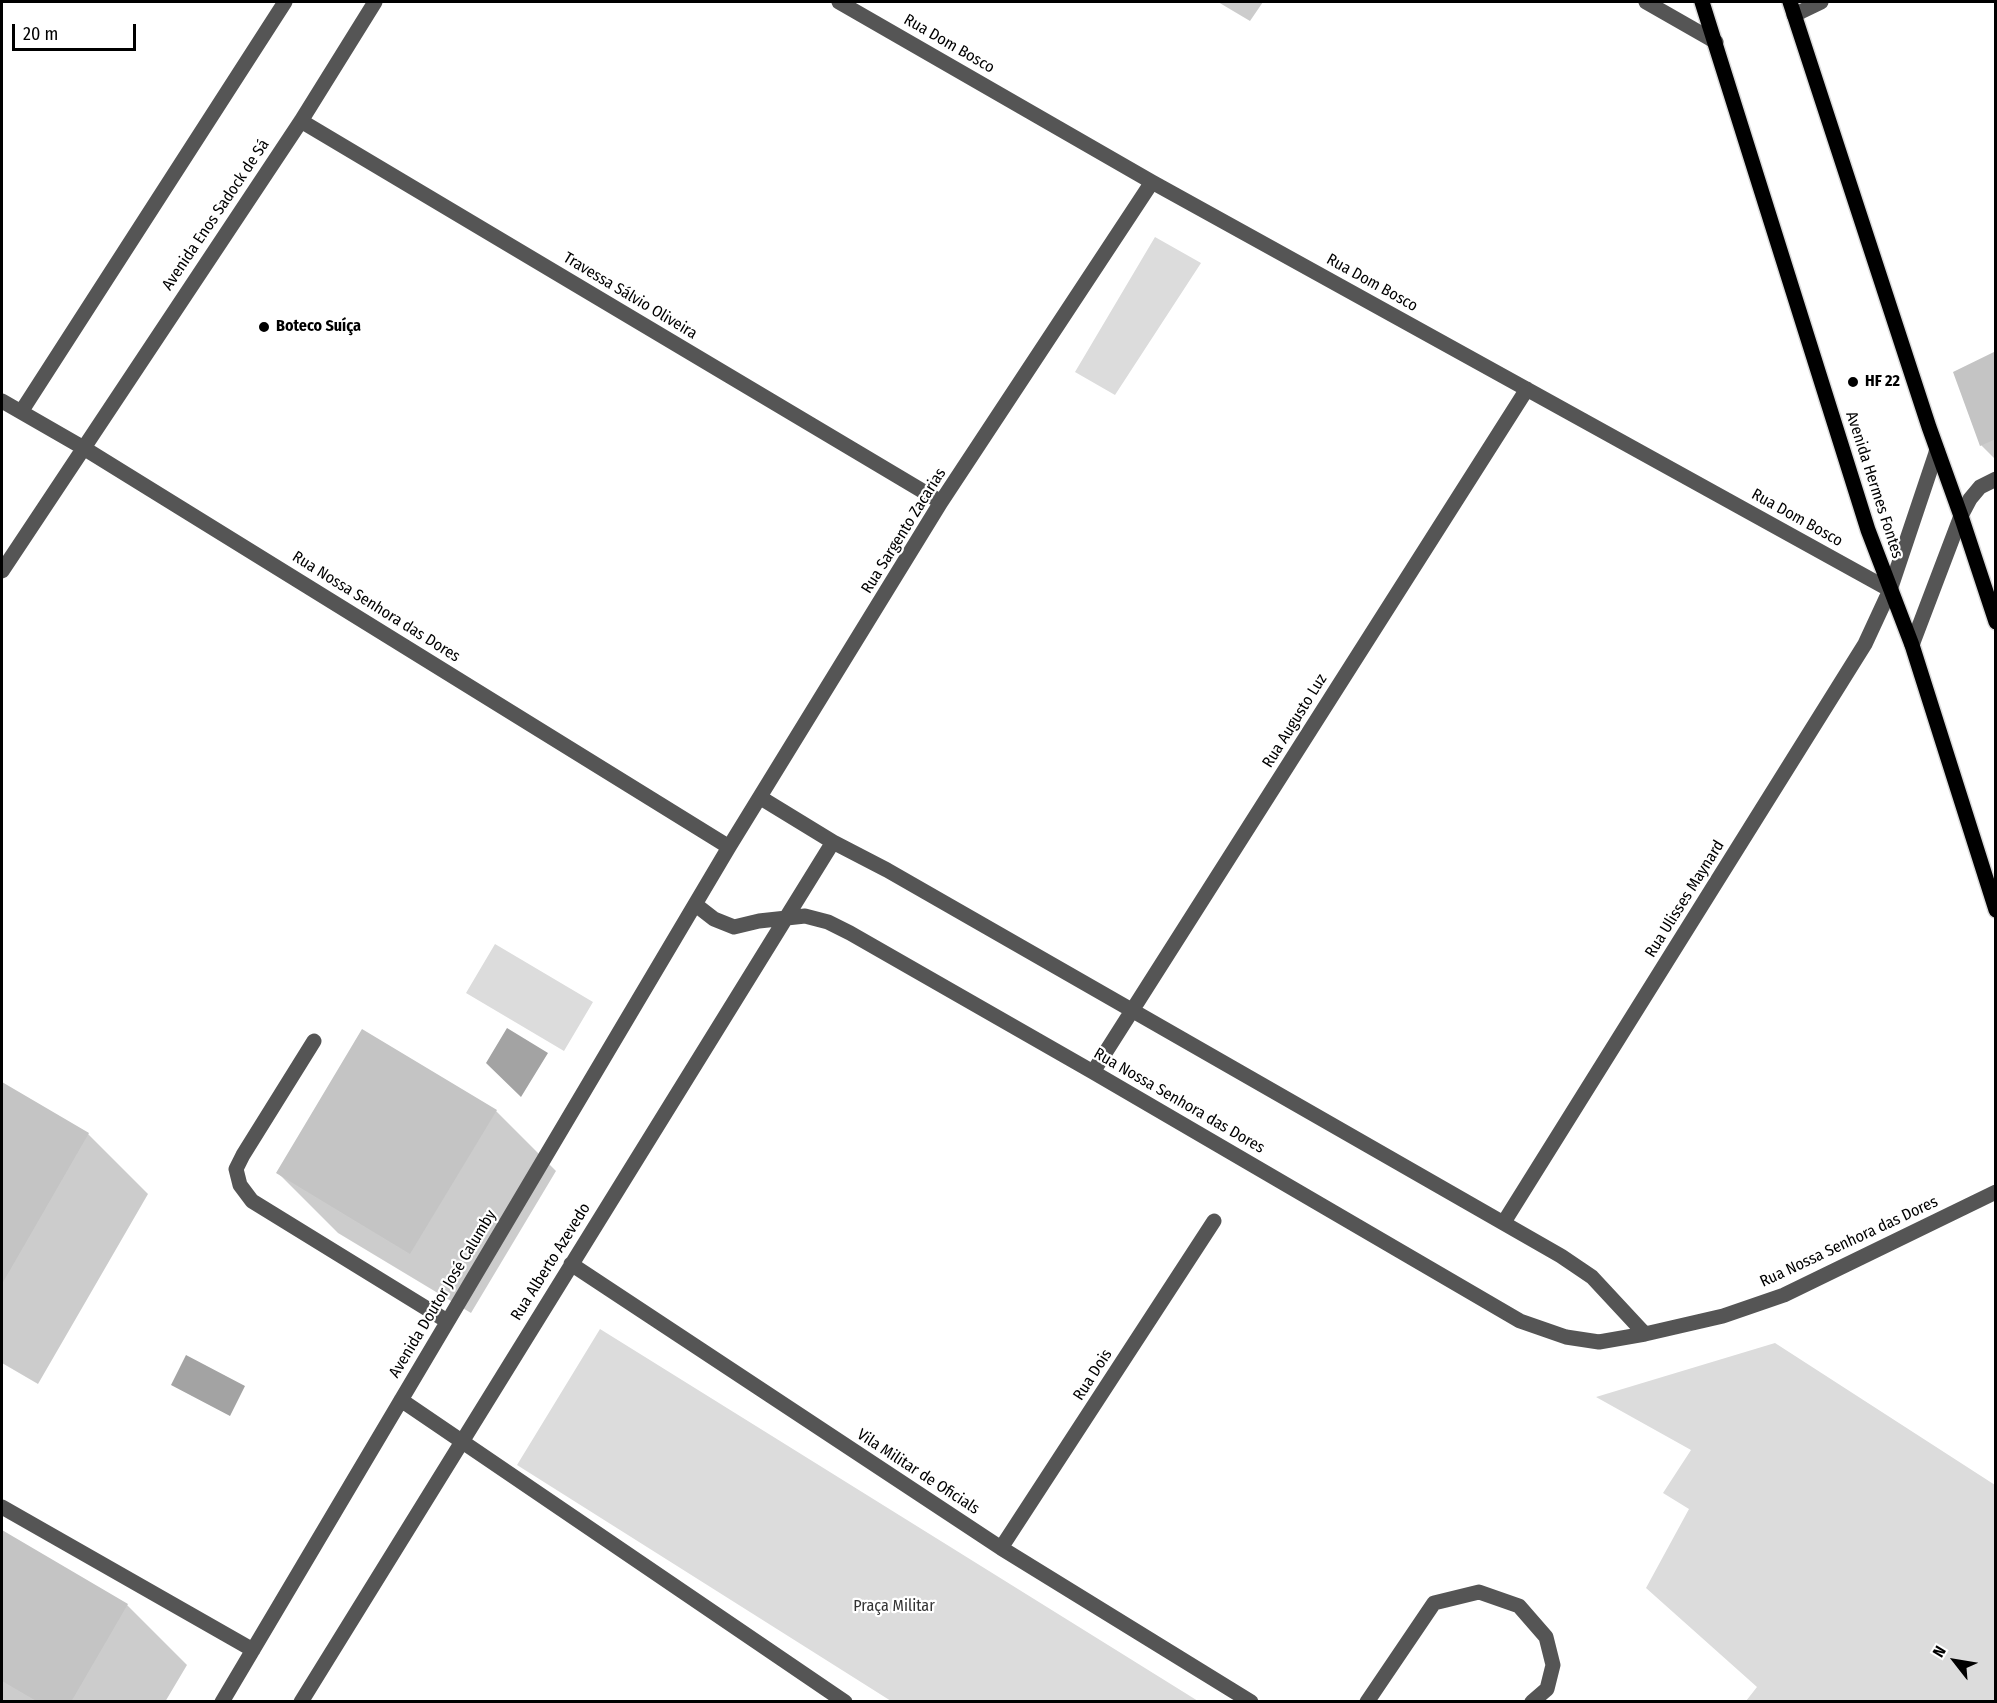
<!DOCTYPE html>
<meta charset="utf-8">
<style>
body{margin:0}
#map{position:relative;width:1997px;height:1703px;overflow:hidden;background:#fff;font-family:"Fira Sans Condensed",sans-serif}
canvas{display:block}
.frame{position:absolute;inset:0;border:3px solid #000;pointer-events:none}
.north{position:absolute;left:1925px;top:1631px;width:60px;height:60px;-webkit-text-stroke:4px #fff;paint-order:stroke;rotate:301deg;font-size:16px;font-weight:700;line-height:24px;text-align:center;color:#000}
.north::after{content:'';display:block;margin:auto;width:21px;height:27px;background:#000;clip-path:polygon(50% 0,100% 100%,50% 72%,0 100%)}
.scale{position:absolute;left:12px;top:24px;width:124px;height:27px;box-sizing:border-box;border:3px solid #000;border-top:0;padding-left:8px;font-size:18px;line-height:21px;white-space:nowrap;color:#000;-webkit-text-stroke:4px #fff;paint-order:stroke}
</style>
<div id="map">
<canvas width="1997" height="1703"></canvas>
<div class="frame"></div>
<div class="north">N</div>
<div class="scale">20 m</div>
</div>
<script>
const ctx = document.querySelector('canvas').getContext('2d');
ctx.lineJoin = 'round';
function fillPath(path, color) {
  ctx.fillStyle = color;
  ctx.fill(path, 'evenodd');
}
function shape(rows) {
  const path = new Path2D();
  for (const r of rows) {
    path.moveTo(r[0], r[1]);
    for (let i = 2; i < r.length; i += 2) path.lineTo(r[i], r[i + 1]);
  }
  return path;
}
function trace(path, color, width, dash) {
  ctx.strokeStyle = color;
  ctx.lineWidth = width;
  ctx.lineCap = dash ? 'butt' : 'round';
  ctx.setLineDash(dash || []);
  ctx.stroke(path);
}
function drawText(font, color, halo, rows, align = 'center') {
  ctx.font = font + ' "Fira Sans Condensed",sans-serif';
  ctx.lineWidth = 4.5;
  ctx.setLineDash([]);
  ctx.textBaseline = 'middle';
  ctx.strokeStyle = halo;
  ctx.fillStyle = color;
  for (const [text, x, y, turn = 0] of rows) {
    ctx.save();
    ctx.translate(x, y);
    ctx.rotate((+turn || 0) * Math.PI / 180);
    ctx.textAlign = isNaN(turn) ? turn : align;
    if (halo) ctx.strokeText(text, 0, 0);
    ctx.fillText(text, 0, 0);
    ctx.restore();
  }
}
fillPath(shape([
 [1155,237,1201,263,1115,395,1075,372],
 [495,944,593,1002,564,1051,466,993],
 [600,1329,1198,1701,891,1701,517,1465],
 [1775,1343,1995,1485,1995,1701,1746,1701,1757,1687,1646,1588,1689,1509,1663,1493,1691,1450,1596,1397]
]), '#dcdcdc');
fillPath(shape([
 [507,1028,548,1053,521,1097,486,1063],
 [186,1355,245,1386,230,1416,171,1385]
]), '#a3a3a3');
fillPath(shape([
 [1218,2,1263,2,1250,21],
 [1996,353,1996,460,1981,445,1954,373],
 [2,1083,88,1134,148,1194,38,1384,2,1363],
 [496,1111,556,1171,471,1313,338,1233,278,1173],
 [2,1532,127,1605,187,1665,165,1702,2,1702]
]), '#0003');
fillPath(shape([
 [1996,351,1996,439,1980,446,1953,372],
 [362,1029,497,1110,410,1254,276,1173],
 [2,1082,89,1133,2,1284],
 [2,1530,128,1604,71,1702,38,1702,2,1681]
]), '#c4c4c4');
const major = shape([
 [1702,2,1868,530,1912,645,1996,910],
 [1790,2,1929,427,1961,516,1996,622]
]);
trace(major, '#dbdbdb', 18);
trace(shape([
 [839,2,1152,182,1890,590],
 [1646,2,1716,42],
 [1794,15,1821,2],
 [301,121,941,502],
 [2,401,82,447,729,847],
 [21,412,285,2],
 [2,571,301,121,375,2],
 [1912,645,1961,516,1970,499,1980,487,1996,479],
 [761,798,833,842,887,870,1561,1256,1592,1277,1645,1334],
 [696,905,714,919,734,927,759,921,805,916,828,922,850,933,1093,1072,1520,1321,1566,1337,1599,1342,1645,1334,1723,1316,1784,1295,1996,1192],
 [314,1041,243,1155,236,1169,240,1185,252,1201,447,1321],
 [1093,1072,1527,389],
 [1504,1222,1865,644,1890,590,1937,450],
 [571,1264,1001,1548,1251,1702],
 [401,1400,845,1702],
 [2,1507,253,1650],
 [1001,1548,1214,1221],
 [222,1702,729,847,941,502,1152,182],
 [301,1702,833,842],
 [1367,1702,1434,1603,1479,1592,1519,1606,1546,1637,1553,1665,1547,1689,1532,1702]
]), '#555', 15);
trace(major, '#000', 15);
for (const [x, y, r, color] of [
 [264,327,6,"#000"],
 [1853,382,6,"#000"]
]) {
  const dot = new Path2D();
  dot.arc(x, y, r, 0, 2 * Math.PI);
  ctx.fillStyle = color;
  ctx.fill(dot);
  trace(dot, '#fff', 2);
}
drawText('16px', '#000', '#fff', [
 ["Rua Dom Bosco",949,44,30],
 ["Avenida Enos Sadock de Sá",216,215,-56],
 ["Rua Dom Bosco",1372,283,29],
 ["Travessa Sálvio Oliveira",630,296,31],
 ["Avenida Hermes Fontes",1874,485,72],
 ["Rua Dom Bosco",1797,518,29],
 ["Rua Sargento Zacarias",904,531,-58],
 ["Rua Nossa Senhora das Dores",376,607,32],
 ["Rua Augusto Luz",1295,721,-58],
 ["Rua Ulisses Maynard",1685,899,-58],
 ["Rua Nossa Senhora das Dores",1179,1101,30],
 ["Rua Nossa Senhora das Dores",1849,1242,-25],
 ["Rua Alberto Azevedo",551,1262,-58],
 ["Avenida Doutor José Calumby",443,1294,-59],
 ["Rua Dois",1093,1375,-57],
 ["Vila Militar de Oficials",918,1472,33]
]);
drawText('bold 16px', '#000', '#fff', [
 ["Boteco Suíça",276,327],
 ["HF 22",1865,382]
], 'left');
drawText('16px', '#333', '#fff', [
 ["Praça Militar",894,1607]
]);
</script>
